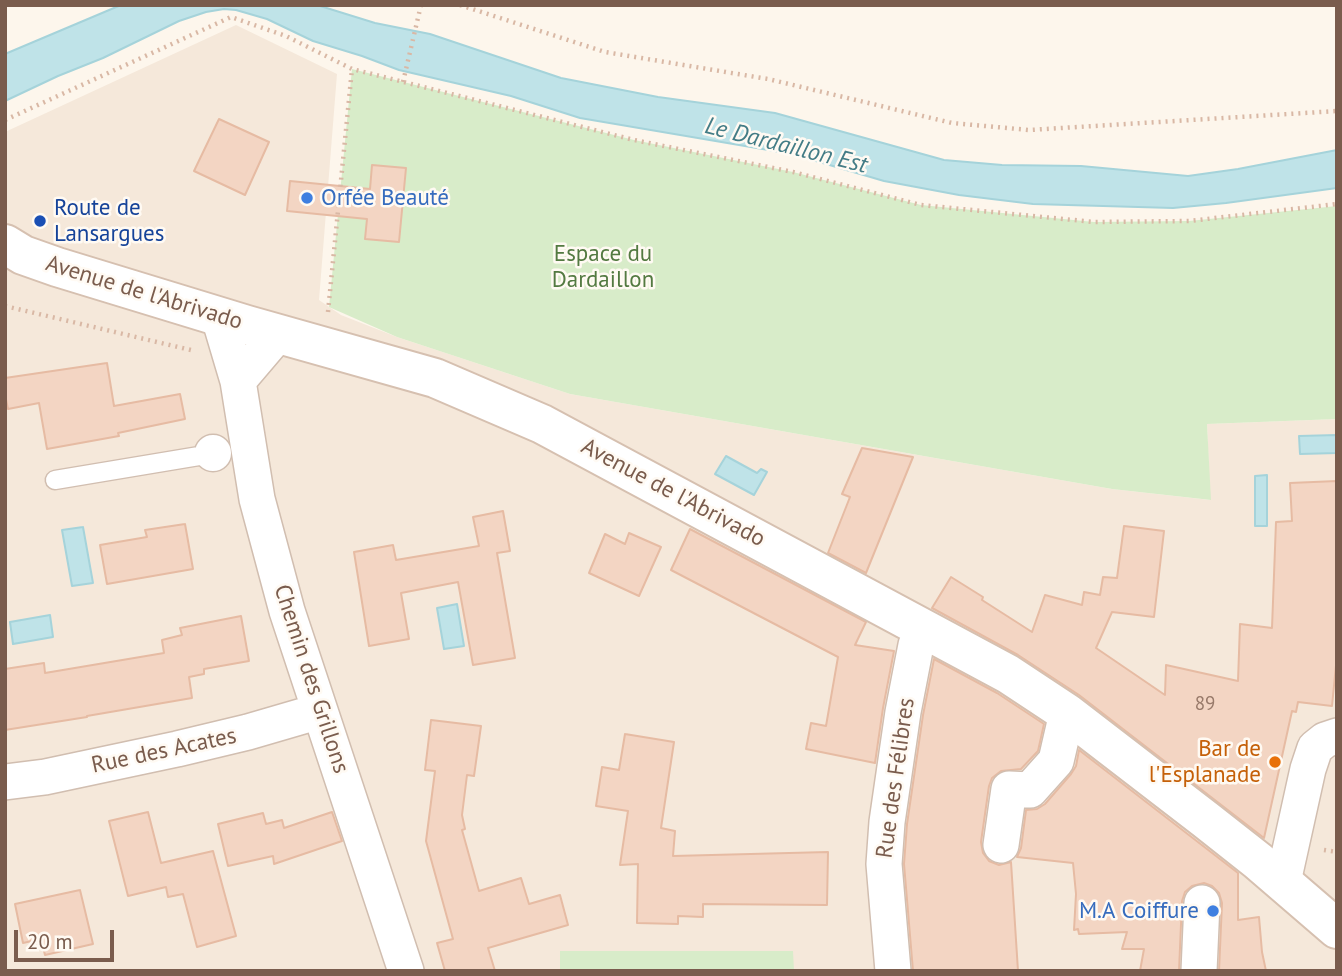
<!DOCTYPE html>
<meta charset="utf-8">
<style>
body{margin:0}
#map{position:relative;width:1342px;height:976px;overflow:hidden;background:#fdf6ec;font-family:"PT Sans",sans-serif}
canvas{display:block}
.frame{position:absolute;inset:0;border:7px solid #7a5c4d;pointer-events:none}
.scale{position:absolute;left:14px;top:930px;width:100px;height:32px;box-sizing:border-box;border:4px solid #7a5c4d;border-top:0;padding-left:9px;font-size:21px;line-height:24px;white-space:nowrap;color:#7a5c4d;-webkit-text-stroke:5px #fffaf3;paint-order:stroke}
</style>
<div id="map">
<canvas width="1342" height="976"></canvas>
<div class="frame"></div>
<div class="scale">20 m</div>
</div>
<script>
const ctx = document.querySelector('canvas').getContext('2d');
ctx.lineJoin = 'round';
function fillPath(path, color) {
  ctx.fillStyle = color;
  ctx.fill(path, 'evenodd');
}
function shape(rows) {
  const path = new Path2D();
  for (const r of rows) {
    if (r.length === 3) {
      path.moveTo(r[0] + r[2], r[1]);
      path.arc(r[0], r[1], r[2], 0, 2 * Math.PI);
      continue;
    }
    path.moveTo(r[0], r[1]);
    for (let i = 2; i < r.length; i += 2) path.lineTo(r[i], r[i + 1]);
  }
  return path;
}
function trace(path, color, width, dash) {
  ctx.strokeStyle = color;
  ctx.lineWidth = width;
  ctx.lineCap = dash ? 'butt' : 'round';
  ctx.setLineDash(dash || []);
  ctx.stroke(path);
}
function drawText(font, color, halo, rows, align = 'center') {
  ctx.font = font + ' "PT Sans",sans-serif';
  ctx.lineWidth = 5;
  ctx.setLineDash([]);
  ctx.textBaseline = 'middle';
  ctx.strokeStyle = halo;
  ctx.fillStyle = color;
  for (const [text, x, y, turn = 0] of rows) {
    ctx.save();
    ctx.translate(x, y);
    ctx.rotate((+turn || 0) * Math.PI / 180);
    ctx.textAlign = isNaN(turn) ? turn : align;
    if (halo) ctx.strokeText(text, 0, 0);
    ctx.fillText(text, 0, 0);
    ctx.restore();
  }
}
fillPath(shape([
 [236,25,337,74,319,300,341,315,397,337,570,394,1112,489,1210,500,1207,424,1337,419,1337,971,5,971,5,132]
]), '#f5e8da');
fillPath(shape([
 [352,69,634,140,793,172,921,205,1094,222,1189,221,1337,206,1337,419,1207,424,1211,500,1112,489,570,394,397,337,329,307],
 [560,951,793,951,794,971,560,971]
]), '#d8ecc9');
const water = shape([
 [121,5,317,5,375,23,430,34,561,78,658,97,775,113,944,160,1002,165,1081,166,1188,176,1238,169,1337,150,1337,188,1226,203,1173,208,1033,204,959,195,884,181,792,154,580,118,511,96,399,70,362,56,313,41,267,19,236,10,224,9,206,12,179,21,103,58,58,76,5,101,5,54,121,5],
 [1337,435,1337,453,1300,454,1299,436,1337,435],
 [726,456,757,473,761,469,767,472,754,495,715,474,726,456],
 [1267,475,1267,526,1255,526,1255,476,1267,475],
 [83,527,93,583,72,586,62,530,83,527],
 [457,604,464,646,444,649,437,608,457,604],
 [50,615,53,637,13,644,10,622,50,615]
]);
fillPath(water, '#bfe3e8');
trace(water, '#a5d3da', 2);
const building = shape([
 [219,119,269,142,245,195,194,171,219,119],
 [372,165,406,168,399,242,365,239,367,219,287,211,290,181,370,189,372,165],
 [107,363,114,406,180,394,185,419,118,433,119,436,47,449,39,403,8,409,5,395,5,378,107,363],
 [862,448,913,457,866,573,828,553,850,497,842,494,862,448],
 [1337,481,1337,655,1332,706,1298,702,1296,712,1292,711,1264,838,1079,695,1018,655,932,608,951,577,983,597,982,600,1032,632,1045,595,1082,605,1084,592,1100,595,1103,577,1117,578,1124,526,1164,531,1154,617,1112,612,1096,648,1165,695,1166,665,1238,681,1240,624,1272,628,1276,522,1292,521,1290,483,1337,481],
 [503,511,510,551,497,553,515,658,473,665,458,582,401,593,409,639,369,646,354,552,393,545,396,560,479,546,473,517,503,511],
 [185,524,193,569,107,584,100,545,147,537,145,530,185,524],
 [690,529,866,622,855,645,894,651,883,708,875,763,806,749,811,723,826,726,838,657,671,570,690,529],
 [629,533,661,547,639,596,589,573,605,534,625,544,629,533],
 [241,616,249,661,204,669,204,674,189,677,192,698,87,716,87,717,5,730,5,669,44,663,45,673,164,653,162,640,182,635,180,628,241,616],
 [934,659,997,693,1044,724,1038,751,1021,769,1001,771,992,778,989,786,981,842,983,853,989,861,999,865,1011,862,1018,971,913,971,904,864,907,824,923,715,934,659],
 [431,720,481,726,474,776,467,775,462,815,465,829,462,830,479,891,521,878,529,904,560,895,568,925,488,948,495,971,445,971,437,943,453,939,426,841,435,771,425,770,431,720],
 [625,734,674,742,661,828,675,831,673,856,828,852,827,905,703,904,703,917,678,916,678,924,637,923,638,864,620,865,628,811,596,806,602,767,619,770,625,734],
 [1079,750,1238,873,1238,920,1259,917,1262,952,1266,971,1219,971,1222,903,1219,893,1212,886,1204,883,1192,886,1185,892,1182,901,1179,971,1140,971,1144,949,1122,949,1127,932,1079,934,1078,929,1074,930,1076,894,1073,863,1017,857,1021,848,1026,810,1037,809,1045,804,1071,774,1076,766,1079,750],
 [148,812,161,863,213,851,236,936,197,947,183,894,168,897,166,887,128,896,109,821,148,812],
 [332,812,342,841,274,864,273,856,228,866,218,824,263,813,266,824,282,820,284,828,332,812],
 [80,890,93,944,45,955,41,939,23,943,15,904,80,890]
]);
fillPath(building, '#f3d5c3');
trace(building, '#e6bba3', 2);
const lane = shape([
 [213,453,9],
 [55,480,205,455]
]);
const street = shape([
 [219,317,238,381,257,499,287,611,406,971],
 [238,381,278,334],
 [5,782,45,777,177,749,248,732,320,711],
 [1001,845,1009,789,1030,790,1056,761,1067,713],
 [1283,882,1308,769,1315,748,1325,740,1337,736],
 [893,971,884,864,887,822,903,712,916,645,925,629],
 [1199,971,1202,903]
]);
const secondary = shape([
 [5,244,23,255,57,267,247,325,435,378,542,424,1008,674,1067,713,1206,820,1258,861,1337,929]
]);
trace(lane, '#d1beb0', 21);
trace(street, '#d1beb0', 38);
trace(secondary, '#d6c0b0', 42);
trace(shape([
 [460,5,605,52,768,79,952,123,1029,130,1337,111],
 [403,82,421,5],
 [5,120,231,17,286,36,352,69,634,140,793,172,921,205,1094,222,1189,221,1337,204],
 [5,306,195,351],
 [328,312,352,69],
 [1324,850,1337,852]
]), '#d9b8a5', 4.5, [2, 5]);
trace(lane, '#fff', 18);
trace(street, '#fff', 35);
trace(secondary, '#fff', 38);
for (const [x, y, r, color] of [
 [307,198,7,"#3f7fe0"],
 [40,221,7,"#1a4fb4"],
 [1275,762,7,"#e8710a"],
 [1213,911,7,"#3f7fe0"]
]) {
  const dot = new Path2D();
  dot.arc(x, y, r, 0, 2 * Math.PI);
  ctx.fillStyle = color;
  ctx.fill(dot);
  trace(dot, '#fffaf3', 2.5);
}
drawText('19px', '#987a6a', null, [
 ["89",1205,705]
]);
drawText('23px', '#366cbe', '#fffaf3', [
 ["Orfée Beauté",321,198],
 ["M.A Coiffure",1199,911,"right"]
], 'left');
drawText('23px', '#164399', '#fffaf3', [
 ["Route de",54,208],
 ["Lansargues",54,234]
], 'left');
drawText('23px', '#537a41', '#fffaf3', [
 ["Espace du",603,254],
 ["Dardaillon",603,280]
]);
drawText('23px', '#7a5c4d', '#fffaf3', [
 ["Avenue de l'Abrivado",144,293,17],
 ["Avenue de l'Abrivado",673,493,28],
 ["Chemin des Grillons",311,679,72],
 ["Rue des Acates",164,751,-12],
 ["Rue des Félibres",896,778,-82]
]);
drawText('23px', '#c56008', '#fffaf3', [
 ["Bar de",1261,749],
 ["l'Esplanade",1261,775]
], 'right');
drawText('italic 24px', '#437c86', '#fffaf3', [
 ["Le Dardaillon Est",786,146,14]
]);
</script>
